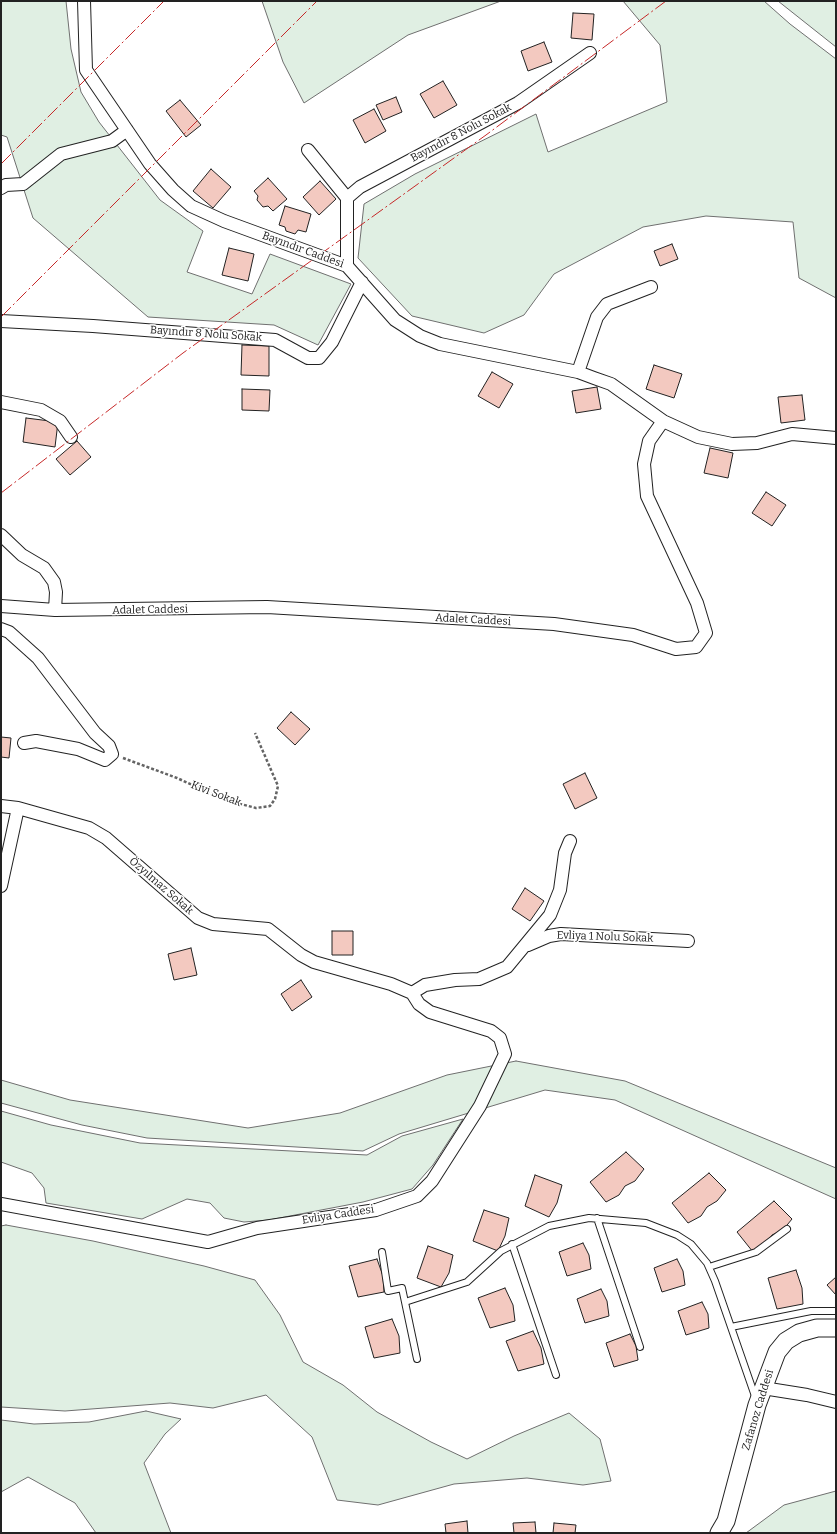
<!DOCTYPE html>
<meta charset="utf-8">
<style>
body{margin:0}
#map{position:relative;width:837px;height:1534px;overflow:hidden;background:#fff;font-family:Bitter,serif}
canvas{display:block}
.frame{position:absolute;inset:0;border:2px solid #222;pointer-events:none}
</style>
<div id="map">
<canvas width="837" height="1534"></canvas>
<div class="frame"></div>
</div>
<script>
const ctx = document.querySelector('canvas').getContext('2d');
ctx.lineJoin = 'round';
function fillPath(path, color) {
  ctx.fillStyle = color;
  ctx.fill(path, 'evenodd');
}
function shape(rows) {
  const path = new Path2D();
  for (const r of rows) {
    path.moveTo(r[0], r[1]);
    for (let i = 2; i < r.length; i += 2) path.lineTo(r[i], r[i + 1]);
  }
  return path;
}
function trace(path, color, width, dash) {
  ctx.strokeStyle = color;
  ctx.lineWidth = width;
  ctx.lineCap = dash ? 'butt' : 'round';
  ctx.setLineDash(dash || []);
  ctx.stroke(path);
}
function drawText(font, color, halo, rows, align = 'center') {
  ctx.font = font + ' Bitter,serif';
  ctx.lineWidth = 3;
  ctx.setLineDash([]);
  ctx.textBaseline = 'middle';
  ctx.strokeStyle = halo;
  ctx.fillStyle = color;
  for (const [text, x, y, turn = 0] of rows) {
    ctx.save();
    ctx.translate(x, y);
    ctx.rotate((+turn || 0) * Math.PI / 180);
    ctx.textAlign = isNaN(turn) ? turn : align;
    if (halo) ctx.strokeText(text, 0, 0);
    ctx.fillText(text, 0, 0);
    ctx.restore();
  }
}
const green = shape([
 [1,1,66,1,71,49,81,92,99,122,160,200,203,231,187,272,252,294,270,254,351,284,318,345,274,325,148,317,33,218,7,137,1,135,1,1],
 [262,1,501,1,408,35,304,103,283,62,262,1],
 [623,1,764,1,790,24,836,59,836,298,799,278,793,222,706,216,643,227,554,274,524,315,484,333,412,316,358,258,364,204,415,174,536,114,548,152,667,102,660,45,623,1],
 [778,1,836,1,836,47,778,1],
 [516,1061,625,1081,836,1168,836,1199,615,1100,545,1090,399,1134,363,1151,147,1138,82,1125,1,1103,1,1080,70,1100,248,1128,340,1113,447,1075,516,1061],
 [1,1111,51,1125,140,1143,367,1155,402,1136,463,1119,433,1165,412,1189,363,1202,269,1220,244,1222,224,1218,210,1203,187,1199,142,1219,46,1203,44,1188,32,1173,1,1162,1,1111],
 [6,1225,93,1241,204,1266,255,1280,280,1315,303,1362,343,1385,377,1412,431,1442,467,1459,514,1436,569,1413,600,1439,611,1481,583,1485,527,1478,454,1484,378,1505,337,1500,312,1437,266,1395,213,1408,170,1403,65,1411,1,1407,1,1226,6,1225],
 [146,1411,181,1419,165,1434,144,1463,171,1533,96,1533,75,1503,28,1477,1,1492,1,1420,34,1424,89,1422,146,1411],
 [836,1491,836,1533,746,1533,784,1505,836,1491]
]);
fillPath(green, '#e0efe3');
trace(green, '#6f6f6f', 1);
const building = shape([
 [573,13,594,14,592,40,571,38,573,13],
 [544,42,552,62,528,71,521,51,544,42],
 [443,81,457,105,434,118,420,94,443,81],
 [396,97,402,112,383,120,376,105,396,97],
 [180,100,201,125,186,137,166,111,180,100],
 [374,109,386,131,365,143,353,120,374,109],
 [211,169,231,187,213,208,193,191,211,169],
 [268,178,287,199,273,211,268,206,263,207,257,200,258,196,254,191,268,178],
 [320,181,336,199,319,215,303,197,320,181],
 [285,206,311,214,306,232,298,230,295,234,286,231,285,227,279,225,285,206],
 [672,244,678,259,660,266,654,251,672,244],
 [229,248,254,254,248,281,222,275,229,248],
 [242,345,269,346,269,376,241,375,242,345],
 [654,365,682,374,674,398,646,389,654,365],
 [492,372,513,384,499,408,478,396,492,372],
 [597,387,601,409,576,413,572,391,597,387],
 [242,389,270,390,269,411,242,410,242,389],
 [802,395,805,420,781,423,778,397,802,395],
 [26,418,58,422,55,447,23,442,26,418],
 [77,441,91,457,70,475,56,459,77,441],
 [710,448,733,453,728,478,704,473,710,448],
 [766,492,786,505,772,526,752,513,766,492],
 [291,712,310,729,295,745,277,728,291,712],
 [1,737,11,738,9,758,1,757,1,737],
 [585,773,597,798,575,809,563,784,585,773],
 [525,888,544,901,530,921,512,909,525,888],
 [332,931,353,931,353,955,332,955,332,931],
 [191,948,197,975,174,980,168,954,191,948],
 [301,980,312,997,292,1011,281,994,301,980],
 [626,1152,644,1169,635,1181,625,1186,619,1195,606,1202,590,1182,626,1152],
 [709,1173,726,1190,717,1201,707,1207,701,1216,688,1223,672,1203,709,1173],
 [535,1175,562,1185,557,1203,549,1217,525,1206,535,1175],
 [774,1201,792,1219,783,1230,772,1235,766,1244,753,1252,737,1232,774,1201],
 [484,1210,509,1218,505,1236,498,1251,473,1241,484,1210],
 [583,1243,589,1255,591,1269,567,1276,559,1252,583,1243],
 [428,1246,453,1255,449,1273,441,1287,417,1278,428,1246],
 [377,1259,383,1276,384,1292,358,1297,349,1266,377,1259],
 [677,1259,683,1271,685,1285,662,1292,654,1268,677,1259],
 [796,1270,802,1288,803,1304,777,1309,768,1278,796,1270],
 [836,1277,836,1295,827,1285,836,1277],
 [505,1288,513,1305,515,1321,490,1328,478,1298,505,1288],
 [601,1289,607,1301,609,1316,585,1323,577,1299,601,1289],
 [702,1302,708,1314,709,1328,686,1335,678,1311,702,1302],
 [392,1319,399,1336,400,1353,374,1358,365,1327,392,1319],
 [533,1331,541,1348,544,1364,518,1371,506,1341,533,1331],
 [630,1334,636,1346,638,1360,614,1367,606,1343,630,1334],
 [467,1521,468,1533,446,1533,445,1524,467,1521],
 [535,1522,536,1533,514,1533,513,1523,535,1522],
 [554,1523,576,1525,575,1533,553,1533,554,1523]
]);
fillPath(building, '#f3c9c0');
trace(building, '#222', 1);
const lane = shape([
 [597,1218,640,1347],
 [512,1244,556,1375],
 [382,1252,388,1291,402,1288,417,1359],
 [709,1267,756,1252,787,1229],
 [405,1302,467,1282,501,1251,549,1226,589,1218,646,1223,677,1235,691,1244,707,1263,715,1281,756,1399],
 [731,1327,811,1311,836,1311]
]);
const street = shape([
 [84,1,86,70,150,164,173,190,191,206,224,221,347,266,395,320,420,336,440,344,578,372,594,378,611,384,663,421,698,437,732,444,757,443,792,434,836,438],
 [308,150,347,198],
 [1,188,6,185,23,184,61,154,112,141,127,130],
 [347,266,347,198,360,187,518,103,590,53],
 [1,321,93,326,275,340,308,358,319,358,332,342,362,282],
 [578,372,597,317,607,304,651,287],
 [1,402,41,410,60,421,71,437],
 [1,535,22,555,44,568,54,582,56,592,55,610],
 [1,606,55,610,267,607,554,624,633,635,676,649,696,647,706,633,697,603,647,496,644,464,649,441,663,421],
 [1,629,9,632,38,658,95,733,109,746,112,754,105,760,78,749,36,741,24,743],
 [1,806,18,808,89,828,106,838,198,918,213,924,268,929,301,955,314,962,391,984,412,993],
 [1,886,18,808],
 [528,945,549,936,561,934,688,941],
 [412,993,425,985,455,980,479,979,507,967,550,915,560,890,565,853,570,841],
 [1,1204,208,1242,257,1228,376,1210,417,1196,432,1181,480,1106,505,1054,500,1038,491,1031,430,1012,419,1004,412,993],
 [763,1388,807,1395,836,1402]
]);
const secondary = shape([
 [719,1533,726,1521,757,1405,777,1352,786,1341,799,1333,817,1328,836,1328]
]);
trace(lane, '#222', 8);
trace(street, '#222', 14);
trace(secondary, '#222', 19);
trace(shape([
 [123,758,177,778,225,800,256,808,270,806,275,799,278,786,255,733]
]), '#646464', 2.5, [3, 2]);
trace(lane, '#fff', 6);
trace(street, '#fff', 12);
trace(secondary, '#fff', 17);
trace(shape([
 [1,164,164,1],
 [1,317,317,1],
 [1,493,183,353,486,135,666,1]
]), '#c62828', 1, [14, 3, 2, 3]);
drawText('11px', '#222', '#fff', [
 ["Bayındır 8 Nolu Sokak",461,133,-28],
 ["Bayındır Caddesi",303,250,20],
 ["Bayındır 8 Nolu Sokak",206,334,4],
 ["Adalet Caddesi",150,610,-1],
 ["Adalet Caddesi",473,620,3],
 ["Kivi Sokak",216,794,21],
 ["Özyılmaz Sokak",161,886,41],
 ["Evliya 1 Nolu Sokak",605,937,2],
 ["Evliya Caddesi",338,1215,-9],
 ["Zafanoz Caddesi",758,1410,-73]
]);
</script>
